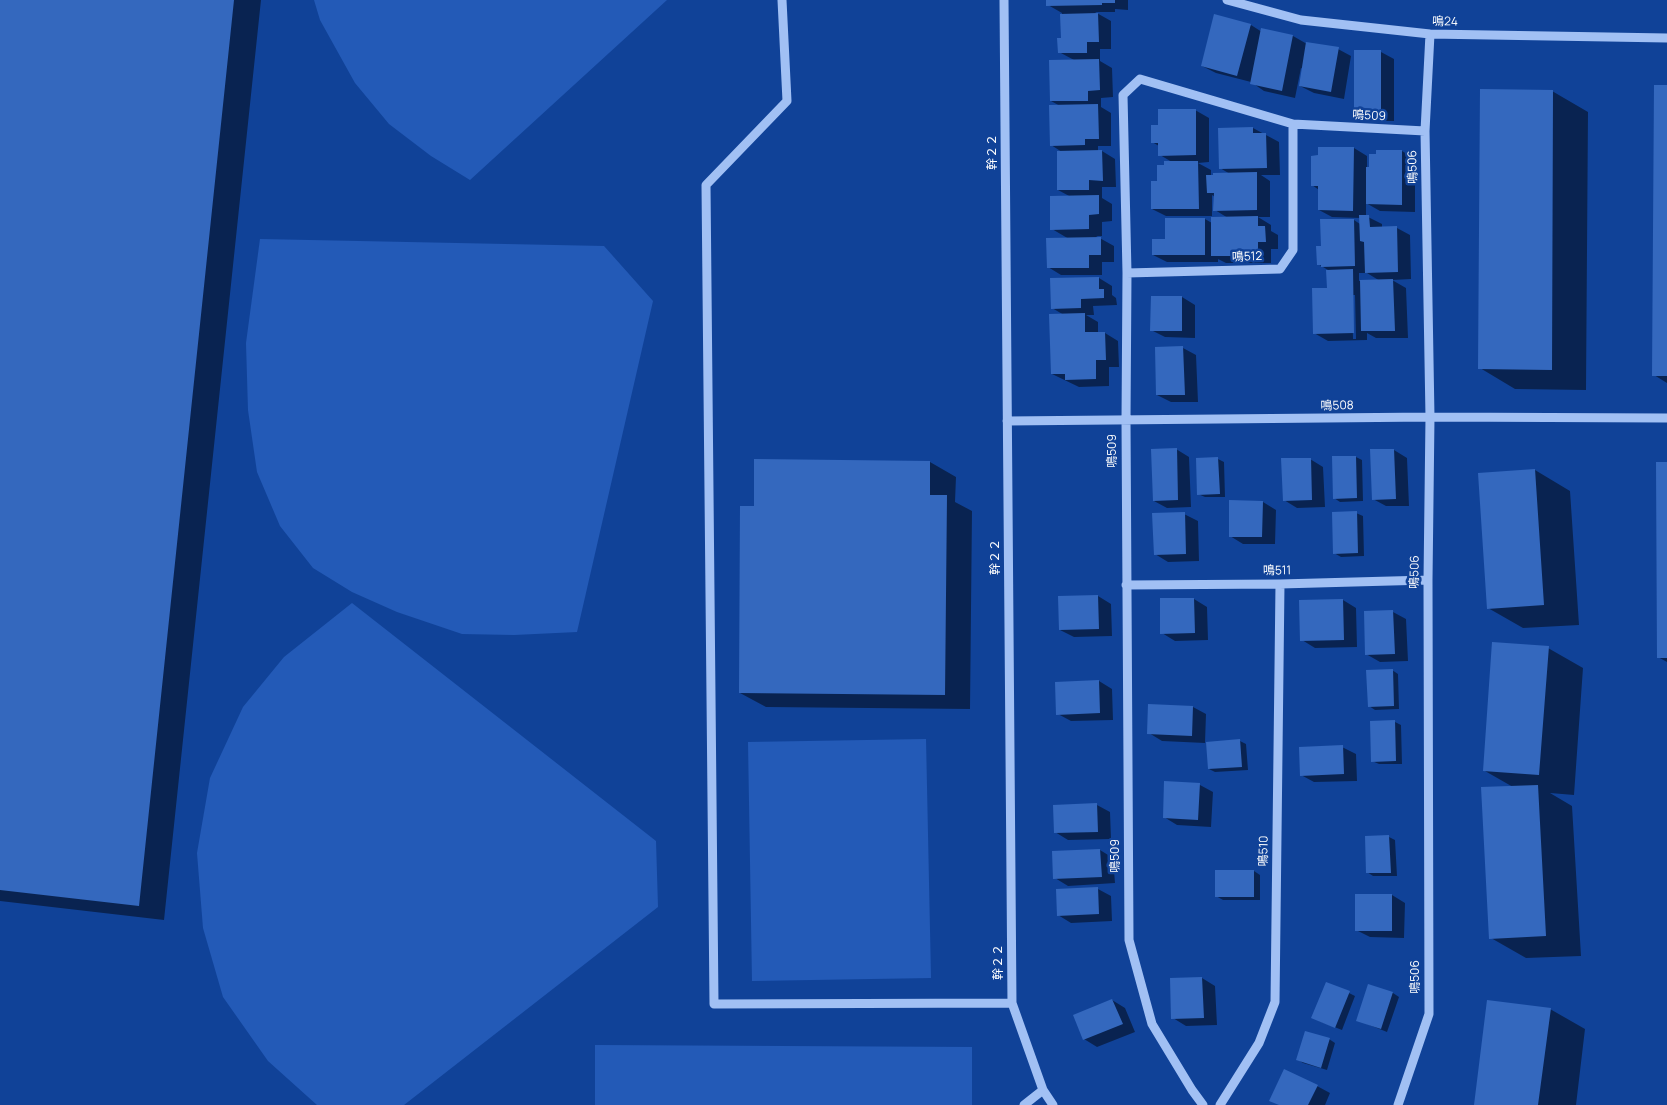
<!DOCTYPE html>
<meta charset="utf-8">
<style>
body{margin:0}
canvas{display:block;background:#104298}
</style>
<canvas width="1667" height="1105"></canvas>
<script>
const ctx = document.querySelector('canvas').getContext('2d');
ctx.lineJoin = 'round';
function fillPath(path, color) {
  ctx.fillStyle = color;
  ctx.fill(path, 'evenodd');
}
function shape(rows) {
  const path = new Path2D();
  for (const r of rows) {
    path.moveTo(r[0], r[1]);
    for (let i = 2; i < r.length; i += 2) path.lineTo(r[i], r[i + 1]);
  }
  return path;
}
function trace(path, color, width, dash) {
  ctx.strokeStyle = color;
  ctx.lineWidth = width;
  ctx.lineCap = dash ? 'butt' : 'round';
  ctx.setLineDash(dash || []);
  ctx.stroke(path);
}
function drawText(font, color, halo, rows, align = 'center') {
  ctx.font = font + ' Manrope,"Noto Sans JP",sans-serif';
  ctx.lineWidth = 5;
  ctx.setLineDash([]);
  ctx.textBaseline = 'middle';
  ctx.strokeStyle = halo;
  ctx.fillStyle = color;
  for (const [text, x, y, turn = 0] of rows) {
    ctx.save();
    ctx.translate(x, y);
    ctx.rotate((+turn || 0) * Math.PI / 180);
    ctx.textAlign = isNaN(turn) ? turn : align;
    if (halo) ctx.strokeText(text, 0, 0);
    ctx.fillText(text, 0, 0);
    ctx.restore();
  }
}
fillPath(shape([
 [314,0,667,0,470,180,431,156,389,124,355,83,320,20],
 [260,239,604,246,653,301,577,632,514,635,462,634,397,612,352,592,313,568,280,526,257,472,248,410,246,343],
 [352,603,656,841,658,907,404,1105,317,1105,268,1061,223,997,203,928,197,853,210,778,243,707,284,657],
 [926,739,931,978,752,981,748,742],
 [595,1045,972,1047,972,1105,595,1105]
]), '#235ab7');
fillPath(shape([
 [0,0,261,0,164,920,0,901],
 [1047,0,1128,0,1128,10,1115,9,1115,12,1095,12,1111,21,1111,49,1100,49,1100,61,1112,68,1113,97,1101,98,1101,107,1111,113,1111,146,1098,146,1098,151,1102,151,1115,159,1116,187,1102,187,1102,198,1112,204,1112,221,1102,222,1102,236,1096,236,1114,246,1114,262,1102,262,1102,275,1061,275,1048,267,1069,239,1052,229,1071,197,1058,190,1062,152,1051,145,1060,106,1051,101,1074,60,1059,52,1062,39,1062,13,1048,5],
 [1251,25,1262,32,1293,36,1307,44,1338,49,1351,56,1344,99,1314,93,1300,86,1303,69,1301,68,1295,98,1264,91,1251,82,1216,73,1202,66],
 [1381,52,1394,59,1394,121,1369,121,1355,114],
 [1667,86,1667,383,1654,375],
 [1552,91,1588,112,1586,390,1515,389,1480,368],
 [1195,110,1209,118,1209,162,1198,163,1211,170,1211,176,1230,174,1220,168,1220,129,1253,128,1279,142,1280,175,1261,175,1270,181,1270,217,1258,217,1271,225,1271,231,1278,235,1278,249,1271,249,1271,263,1226,263,1218,259,1218,262,1167,262,1153,255,1166,240,1205,219,1212,223,1228,218,1215,210,1215,197,1212,195,1212,216,1166,216,1152,209,1158,182,1165,166,1172,162,1160,155,1159,146,1152,142,1159,126],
 [1354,148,1367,156,1367,168,1371,168,1377,151,1402,151,1415,159,1415,212,1380,211,1366,203,1366,216,1382,224,1382,228,1397,228,1410,235,1411,279,1392,280,1406,288,1408,338,1376,338,1367,333,1367,340,1328,341,1314,333,1331,289,1328,287,1328,270,1318,264,1322,247,1321,221,1354,220,1360,224,1360,218,1332,217,1319,210,1319,190,1312,185],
 [1359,273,1367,273,1380,281,1359,281],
 [1352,295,1355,295,1356,339,1353,339],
 [1099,278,1112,286,1112,295,1116,298,1117,305,1093,306,1094,315,1086,315,1098,322,1098,333,1105,333,1118,341,1119,367,1109,367,1109,386,1079,387,1052,374,1064,315,1052,308],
 [1182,297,1195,305,1195,338,1165,337,1151,330],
 [1156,348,1183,348,1196,355,1198,402,1171,402,1157,395],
 [1176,449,1189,457,1191,507,1167,508,1154,501],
 [1394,450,1407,458,1409,506,1386,506,1373,499],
 [1356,457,1362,460,1363,501,1340,502,1334,498],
 [1218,459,1224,462,1225,497,1205,497,1198,494],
 [1310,459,1323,467,1325,507,1297,508,1284,500],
 [930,462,956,477,955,502,972,511,970,709,766,707,740,693,755,507],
 [1667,463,1667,662,1658,657],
 [1535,470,1570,491,1579,625,1523,628,1488,608],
 [1263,502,1276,510,1275,544,1243,544,1230,536],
 [1356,513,1363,516,1364,556,1341,557,1334,553],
 [1184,514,1198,521,1199,561,1168,562,1155,554],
 [1098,596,1111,604,1112,636,1074,637,1060,630],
 [1194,599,1207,607,1208,640,1175,641,1162,633],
 [1343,600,1356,608,1357,647,1315,648,1302,640],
 [1393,612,1406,619,1408,661,1380,662,1366,654],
 [1548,648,1583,668,1574,795,1550,793,1572,806,1581,956,1526,958,1491,938,1513,787,1485,771],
 [1392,670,1398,674,1399,709,1375,710,1369,706],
 [1099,681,1112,689,1113,720,1071,721,1058,714],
 [1193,707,1206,714,1205,743,1162,741,1149,733],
 [1395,722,1401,725,1402,764,1379,764,1372,761],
 [1240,741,1246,744,1248,770,1215,772,1209,769],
 [1342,747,1356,754,1357,781,1314,782,1301,775],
 [1166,782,1200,785,1213,792,1211,827,1177,825,1164,817],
 [1097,805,1110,812,1111,839,1068,840,1055,832,1054,806],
 [1366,837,1389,837,1395,840,1397,876,1373,876,1367,872],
 [1100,850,1113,858,1115,883,1068,886,1055,878],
 [1254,871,1260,875,1260,900,1223,900,1216,896],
 [1098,889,1111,896,1112,921,1071,923,1058,915],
 [1392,895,1405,903,1404,938,1370,937,1356,930],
 [1202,978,1215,986,1217,1025,1186,1026,1173,1018],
 [1368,986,1393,993,1399,997,1387,1032,1357,1020],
 [1349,993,1355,996,1342,1030,1319,1021],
 [1112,1000,1125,1008,1135,1032,1097,1047,1084,1039],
 [1550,1009,1585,1029,1576,1105,1475,1105],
 [1329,1039,1335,1043,1327,1070,1303,1063,1297,1059],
 [1317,1086,1330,1093,1325,1105,1279,1105]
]), '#0007');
fillPath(shape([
 [0,0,234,0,139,906,0,890],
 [1046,0,1115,0,1115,3,1102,3,1102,5,1046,6],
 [1098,13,1099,42,1087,42,1087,53,1058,53,1057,38,1061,38,1060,14],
 [1214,14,1251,24,1237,76,1201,66],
 [1261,28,1293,35,1282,91,1250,84],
 [1306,42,1339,47,1331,92,1299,86],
 [1354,50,1381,50,1381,115,1354,114],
 [1099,59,1100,90,1088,91,1088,101,1050,101,1049,60],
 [1654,85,1667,85,1667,376,1652,376],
 [1480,89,1553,90,1552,370,1478,369],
 [1098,104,1099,139,1085,139,1085,145,1050,146,1049,105],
 [1158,109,1196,109,1196,155,1158,156,1158,143,1151,143,1151,125,1158,125],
 [1253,127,1253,133,1266,133,1267,168,1219,169,1218,128],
 [1318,147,1354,147,1353,211,1318,210,1318,186,1311,186,1311,156,1318,155],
 [1102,150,1103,181,1089,180,1089,190,1057,190,1057,151],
 [1376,150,1402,150,1402,205,1366,204,1366,167,1369,167,1369,154,1376,154],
 [1164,161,1198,161,1199,209,1151,209,1151,181,1157,181,1157,165,1164,165],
 [1257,172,1257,210,1213,211,1214,193,1207,193,1206,175,1213,175,1213,173],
 [1099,195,1099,214,1089,215,1089,229,1050,230,1050,196],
 [1359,215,1369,215,1370,227,1397,226,1398,272,1365,273,1364,242,1360,241],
 [1258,216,1258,226,1265,226,1266,242,1258,242,1258,256,1211,256,1211,217],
 [1165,218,1205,218,1205,255,1152,255,1152,239,1165,239],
 [1320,219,1354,219,1355,266,1321,267,1321,265,1317,265,1316,246,1321,246],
 [1101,237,1101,255,1089,255,1089,268,1047,268,1046,238],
 [1353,269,1354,333,1313,334,1312,288,1327,288,1326,270],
 [1099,277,1099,289,1104,289,1104,298,1081,299,1081,308,1051,309,1050,278],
 [1393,279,1395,331,1361,331,1360,280],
 [1151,296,1182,296,1182,331,1150,331],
 [1085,313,1085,332,1105,332,1106,360,1096,360,1096,379,1065,380,1065,374,1051,374,1049,314],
 [1183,346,1185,395,1156,395,1155,347],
 [1177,448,1178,500,1153,501,1151,449],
 [1370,449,1394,449,1396,499,1372,500],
 [1332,456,1356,456,1357,498,1333,499],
 [1218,457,1220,494,1197,495,1196,458],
 [1281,458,1311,458,1312,500,1283,501],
 [754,459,930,461,930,495,947,495,945,695,739,693,740,506,754,506],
 [1656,462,1667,462,1667,658,1657,658],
 [1535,469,1544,605,1487,609,1478,473],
 [1229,500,1263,501,1262,537,1229,537],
 [1357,511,1358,553,1333,554,1332,512],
 [1185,512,1186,554,1154,555,1152,513],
 [1098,595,1099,629,1059,630,1058,596],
 [1160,598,1194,598,1195,633,1160,634],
 [1343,599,1344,640,1300,641,1299,600],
 [1393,610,1395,654,1365,655,1364,611],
 [1492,642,1549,646,1539,775,1483,771],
 [1393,669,1394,706,1368,707,1366,670],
 [1099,680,1100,713,1056,715,1055,682],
 [1148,704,1193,706,1192,736,1147,734],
 [1395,720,1396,761,1371,762,1370,721],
 [1240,739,1242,767,1208,769,1206,742],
 [1343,745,1344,774,1300,776,1299,747],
 [1164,781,1200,783,1198,820,1163,818],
 [1538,785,1546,936,1489,939,1481,787],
 [1097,803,1098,832,1054,833,1053,805],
 [1389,835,1391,873,1366,873,1365,836],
 [1100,849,1102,877,1053,879,1052,851],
 [1215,870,1254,870,1254,897,1215,897],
 [1098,887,1099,914,1057,916,1056,889],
 [1355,894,1392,894,1392,931,1355,931],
 [1202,977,1204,1018,1171,1019,1170,978],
 [1326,982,1350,991,1335,1028,1311,1018],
 [1368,984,1393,992,1381,1029,1356,1021],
 [1112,999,1123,1024,1083,1040,1073,1015],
 [1487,1000,1551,1008,1538,1105,1474,1105],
 [1305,1031,1330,1038,1321,1068,1296,1060],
 [1284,1069,1318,1085,1308,1105,1279,1105,1269,1101]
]), '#3468be');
trace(shape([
 [782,0,787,101,706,185,714,1004,1012,1003],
 [1004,0,1012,1003,1043,1090,1053,1105],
 [1227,0,1301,20,1430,34,1667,38],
 [1127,273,1280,269,1293,250,1293,124],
 [1007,421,1430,417,1667,418],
 [1126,585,1280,584,1428,580],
 [1024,1105,1043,1090],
 [1203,1105,1192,1090,1152,1024,1129,940,1126,420,1127,273,1123,95,1140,79,1293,124,1425,131],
 [1220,1105,1259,1043,1275,1002,1280,584],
 [1398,1105,1429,1014,1428,580,1430,417,1425,131,1430,34]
]), '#a1c0f4', 9);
drawText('12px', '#fff', '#104298', [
 ["鳴24",1445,22,1],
 ["鳴509",1369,116,3],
 ["幹２２",993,152,-90],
 ["鳴506",1413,167,-91],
 ["鳴512",1247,257,-2],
 ["鳴508",1337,406,-1],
 ["鳴509",1113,451,-90],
 ["幹２２",996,557,-90],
 ["鳴511",1277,571,-1],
 ["鳴506",1415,572,-89],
 ["鳴510",1264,851,-89],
 ["鳴509",1116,856,-90],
 ["幹２２",999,962,-90],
 ["鳴506",1416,977,-90]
]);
</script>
